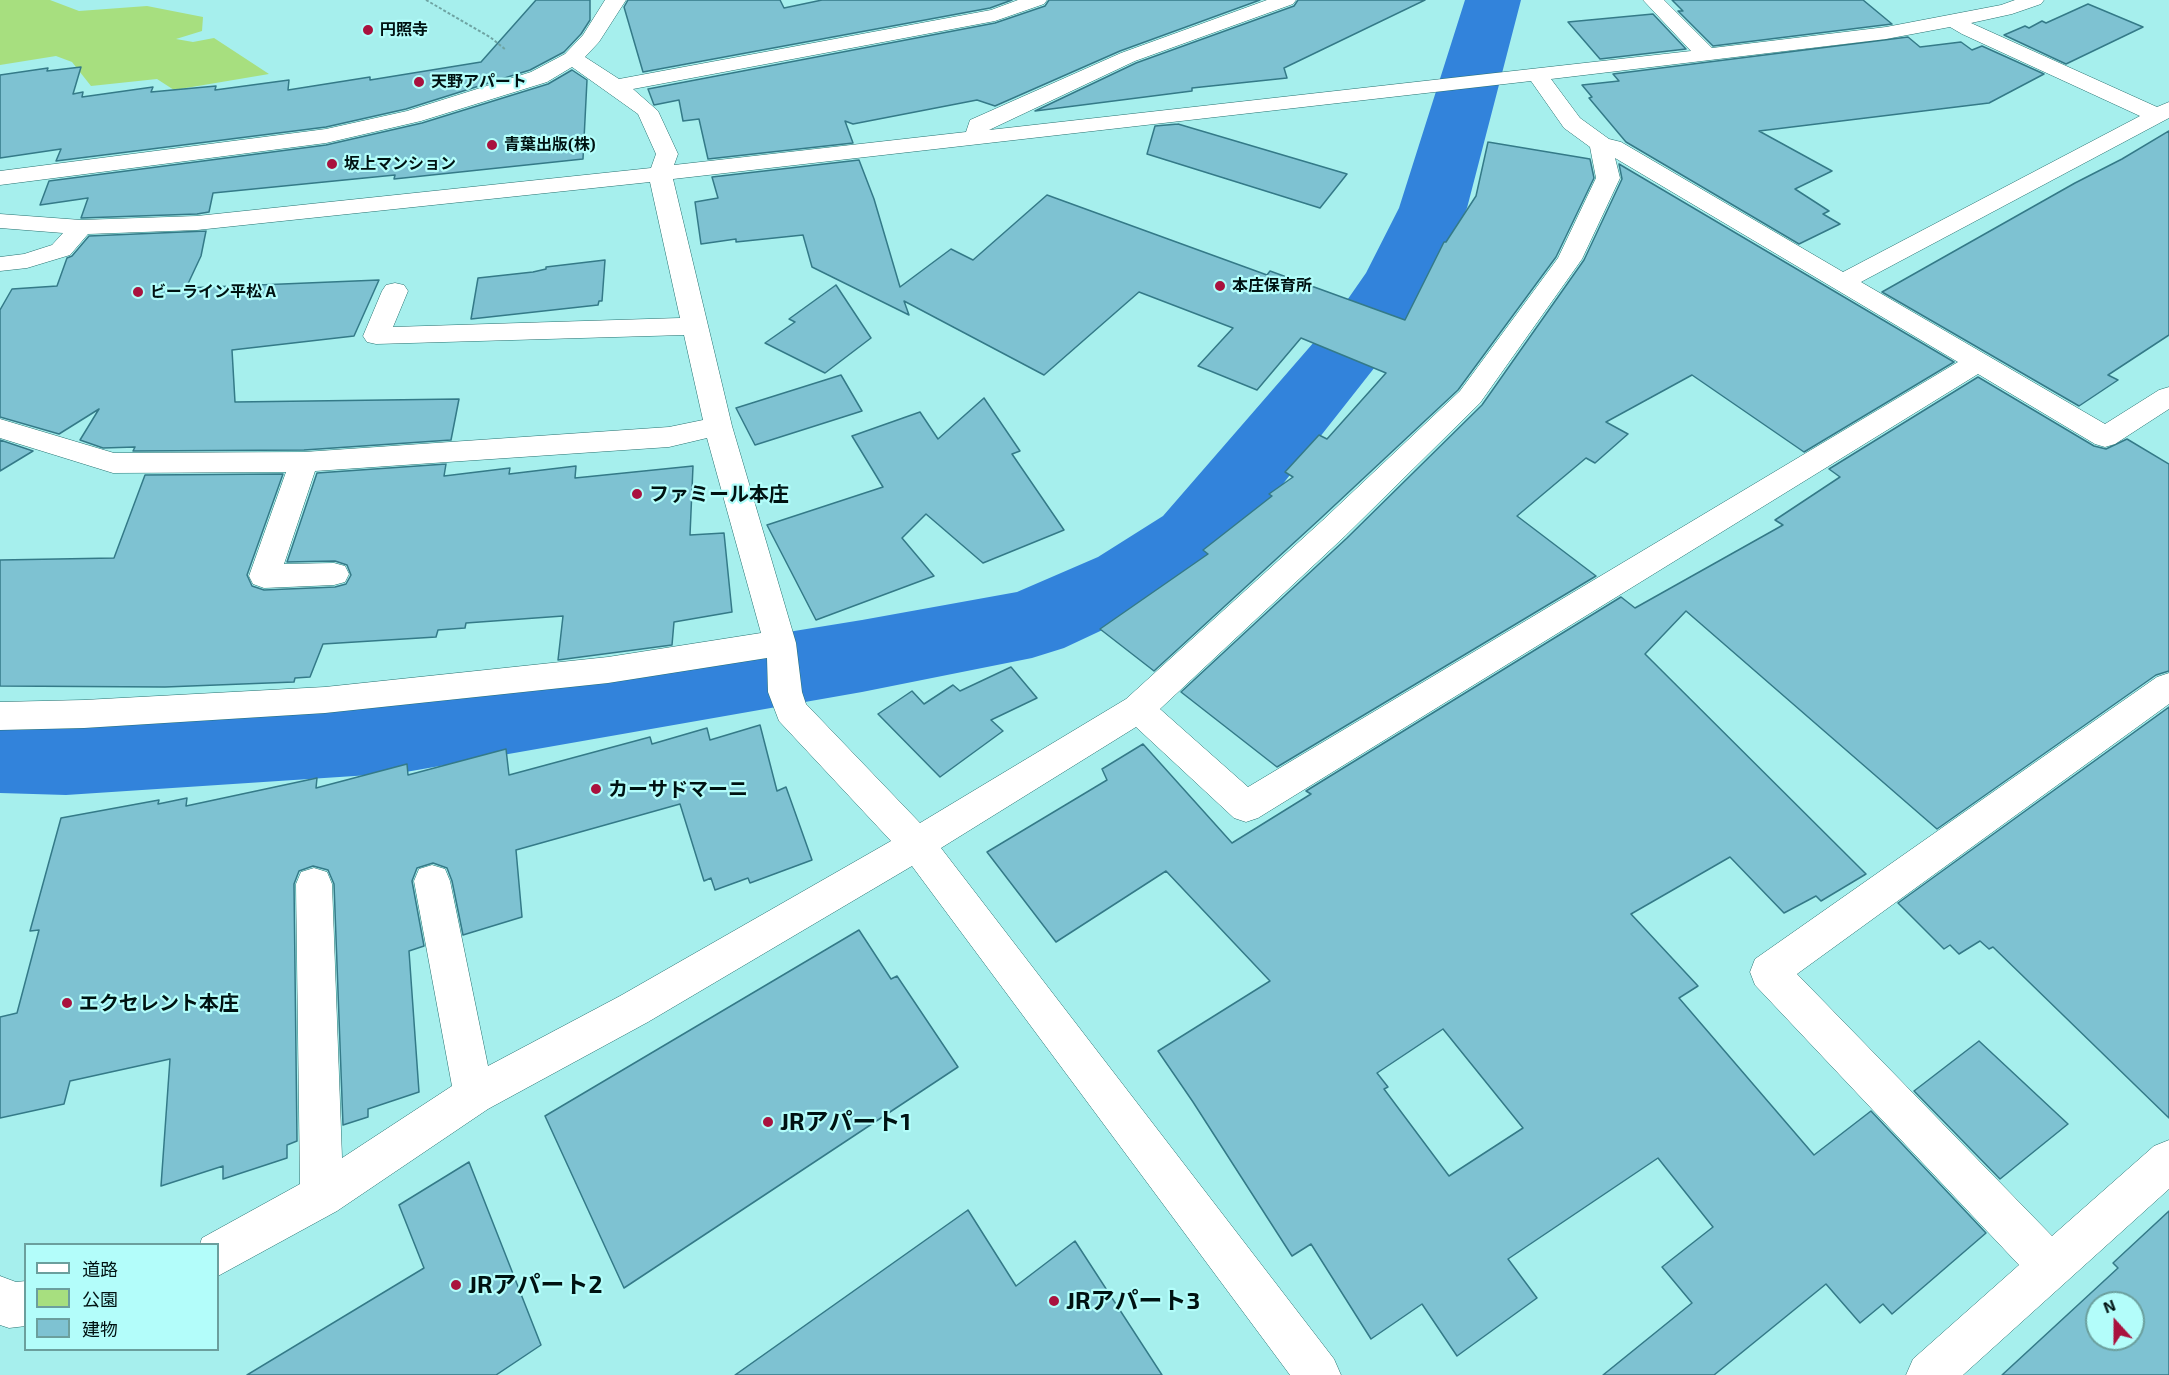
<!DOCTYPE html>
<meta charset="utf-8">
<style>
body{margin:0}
#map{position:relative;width:2169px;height:1375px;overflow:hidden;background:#a6efed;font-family:"Exo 2","Noto Sans JP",sans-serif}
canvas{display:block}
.legend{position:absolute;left:24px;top:1243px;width:195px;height:108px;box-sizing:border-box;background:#b3fdfa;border:2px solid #6b9f9d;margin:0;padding:8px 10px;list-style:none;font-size:18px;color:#001212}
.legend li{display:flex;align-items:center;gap:12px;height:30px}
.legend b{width:30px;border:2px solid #6b9f9d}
.north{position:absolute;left:2085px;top:1291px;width:60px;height:60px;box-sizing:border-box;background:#b3fdfa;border:2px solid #6b9f9d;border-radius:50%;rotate:339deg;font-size:16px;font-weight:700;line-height:24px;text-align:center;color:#001212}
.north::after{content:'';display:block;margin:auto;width:21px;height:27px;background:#a9123e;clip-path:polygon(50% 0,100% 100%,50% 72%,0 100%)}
</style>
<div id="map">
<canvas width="2169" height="1375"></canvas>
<ul class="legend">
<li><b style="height:8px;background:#fff"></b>道路</li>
<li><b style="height:16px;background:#a7df7f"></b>公園</li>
<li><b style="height:16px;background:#7ec2d2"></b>建物</li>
</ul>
<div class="north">N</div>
</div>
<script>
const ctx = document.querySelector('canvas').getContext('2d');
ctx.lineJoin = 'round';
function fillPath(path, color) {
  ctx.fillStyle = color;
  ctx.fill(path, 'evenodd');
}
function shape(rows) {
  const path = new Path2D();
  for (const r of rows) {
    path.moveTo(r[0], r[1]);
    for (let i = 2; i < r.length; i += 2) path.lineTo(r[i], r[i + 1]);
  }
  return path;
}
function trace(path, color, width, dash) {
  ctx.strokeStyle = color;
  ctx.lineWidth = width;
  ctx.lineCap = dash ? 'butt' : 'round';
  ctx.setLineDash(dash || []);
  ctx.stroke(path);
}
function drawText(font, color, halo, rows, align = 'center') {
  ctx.font = font + ' "Exo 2","Noto Sans JP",sans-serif';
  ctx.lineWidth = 4.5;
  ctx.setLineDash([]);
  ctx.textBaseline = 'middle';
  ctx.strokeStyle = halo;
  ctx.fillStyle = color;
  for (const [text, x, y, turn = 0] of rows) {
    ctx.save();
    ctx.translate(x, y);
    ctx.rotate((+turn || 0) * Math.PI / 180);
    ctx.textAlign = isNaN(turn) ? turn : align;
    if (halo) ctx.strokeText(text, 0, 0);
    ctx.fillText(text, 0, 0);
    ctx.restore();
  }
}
fillPath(shape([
 [0,0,50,0,79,11,147,6,203,17,202,31,176,39,193,42,214,38,269,74,174,90,157,79,91,86,72,62,56,56,0,65]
]), '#a7df7f');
fillPath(shape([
 [1465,0,1521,0,1467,208,1436,273,1386,353,1223,560,1160,603,1064,648,1032,658,862,692,400,773,66,795,0,793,0,713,66,715,400,695,862,620,1017,592,1098,557,1163,516,1334,319,1366,273,1399,208,1465,0]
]), '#3283db');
const building = shape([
 [536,0,590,0,590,20,581,34,564,52,530,70,406,109,326,127,56,161,61,149,0,158,0,75,48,68,47,71,81,67,73,94,83,92,82,97,153,87,151,92,216,86,215,90,289,80,288,90,370,77,370,80,481,62,536,0],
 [628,0,780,0,784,8,822,0,1012,0,990,8,643,72,624,7,628,0],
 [1049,0,1260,0,1120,51,995,106,977,100,853,124,845,121,853,143,708,159,699,119,683,121,679,100,654,105,648,89,995,23,1045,6,1049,0],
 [1298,0,1425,0,1284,68,1287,78,1192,88,1192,91,1035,111,1136,63,1294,6,1298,0],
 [1672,0,1863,0,1892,24,1713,46,1678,11,1683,11,1672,0],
 [2088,4,2143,27,2066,64,2004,35,2025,26,2029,28,2042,21,2046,23,2088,4],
 [1653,14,1686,49,1600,59,1568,22,1653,14],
 [1908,37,1920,47,1961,42,1972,50,1982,46,2044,74,1989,103,1759,131,1832,171,1795,189,1829,211,1823,214,1840,224,1799,244,1626,142,1589,98,1592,97,1582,85,1619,81,1613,74,1908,37],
 [572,70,587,80,583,159,394,179,395,175,213,193,209,212,197,214,81,218,88,198,40,205,49,181,326,145,422,123,548,84,572,70],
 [1178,124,1347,174,1320,208,1147,154,1155,126,1178,124],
 [2169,131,2169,335,2108,375,2118,380,2079,406,1882,292,2075,183,2122,159,2169,131],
 [1488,142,1590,159,1594,178,1556,257,1458,390,1321,518,1154,671,1100,629,1208,554,1203,550,1272,496,1269,494,1293,477,1285,472,1319,435,1327,439,1386,373,1301,338,1257,390,1198,366,1233,328,1139,292,1044,375,904,301,909,315,812,267,803,235,736,242,736,239,701,244,695,202,718,198,712,177,859,160,874,199,900,287,951,249,973,260,1047,195,1267,275,1270,271,1405,320,1444,242,1446,242,1476,196,1488,142],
 [1619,164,1954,362,1804,452,1692,375,1606,422,1628,434,1595,463,1586,458,1517,516,1596,576,1277,767,1181,692,1347,538,1482,405,1584,260,1622,179,1619,164],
 [206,231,201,256,186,288,379,280,354,336,232,350,235,402,459,399,451,440,304,450,133,451,135,447,103,448,80,440,99,409,59,434,0,417,0,310,12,289,57,286,67,258,72,256,89,236,206,231],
 [605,260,602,301,599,301,598,305,471,319,478,278,533,272,546,269,546,267,605,260],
 [836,285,871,338,825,373,765,343,795,322,789,319,836,285],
 [841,375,862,411,755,445,736,408,841,375],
 [1978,377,2094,446,2106,449,2127,439,2169,464,2169,671,2156,675,1937,829,1686,611,1645,654,1866,874,1821,901,1816,896,1784,913,1730,857,1631,914,1698,986,1679,998,1814,1155,1871,1111,1986,1233,1892,1314,1883,1304,1860,1323,1826,1284,1714,1375,1603,1375,1692,1303,1662,1267,1713,1227,1658,1158,1508,1259,1537,1298,1457,1356,1422,1304,1371,1339,1311,1244,1292,1256,1193,1102,1158,1051,1270,981,1166,871,1056,942,987,852,1107,780,1102,769,1143,744,1232,843,1311,794,1306,791,1621,597,1635,608,1783,525,1775,520,1840,477,1829,469,1978,377],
 [1443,1029,1523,1128,1449,1176,1384,1089,1388,1087,1377,1073,1443,1029],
 [984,398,1020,451,1012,454,1064,530,983,563,926,514,902,538,934,576,816,620,767,525,883,487,852,436,920,412,938,439,984,398],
 [0,440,33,451,0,471,0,440],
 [446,464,444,476,510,468,509,474,576,466,575,478,693,466,690,535,724,533,732,612,674,622,672,645,558,660,563,616,466,623,465,628,438,630,436,637,323,644,310,677,295,678,294,682,165,687,0,686,0,560,114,558,145,475,283,474,247,575,252,586,264,590,335,587,346,584,351,575,347,565,335,561,287,562,317,473,446,464],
 [1011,667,1037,698,991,720,1003,731,940,777,878,714,912,691,924,704,953,685,960,691,1011,667],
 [2169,707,2169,1118,1993,947,1989,949,1980,941,1959,954,1950,945,1944,949,1898,903,2169,707],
 [760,725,777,791,786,787,812,860,750,883,748,878,715,890,711,878,704,881,680,804,516,850,522,917,463,935,452,881,447,868,433,863,417,868,412,881,424,946,409,951,419,1092,368,1109,368,1117,343,1125,334,884,328,870,313,866,299,871,294,884,297,1141,287,1145,287,1158,223,1179,223,1166,161,1186,170,1059,70,1081,64,1104,0,1118,0,1017,17,1013,39,930,30,931,61,818,159,800,158,804,187,798,186,806,317,778,316,788,407,764,408,775,506,749,509,775,650,737,652,744,707,728,710,740,760,725],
 [859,930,891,979,897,976,958,1067,624,1288,545,1116,859,930],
 [1979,1041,2068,1124,2000,1179,1914,1091,1979,1041],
 [469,1162,541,1345,496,1375,247,1375,424,1268,399,1205,469,1162],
 [968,1210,1016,1286,1075,1241,1162,1375,735,1375,968,1210],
 [2169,1211,2169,1375,2002,1375,2118,1268,2113,1263,2169,1211],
 [2097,1303,2133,1303,2133,1339,2097,1339,2097,1303]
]);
fillPath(building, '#7ec2d2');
trace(building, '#347a88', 1.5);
const minor = shape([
 [605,0,626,0,599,42,585,57,619,79,991,10,1018,0,1047,0,1044,4,995,21,633,89,658,111,678,154,674,165,966,132,970,120,1121,53,1267,0,1296,0,1293,4,1135,61,989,130,1691,51,1643,0,1664,0,1712,48,1886,27,2001,5,2015,0,2044,0,2041,4,2012,14,1971,23,2157,107,2169,102,2169,118,1861,282,2105,424,2159,390,2169,387,2169,409,2115,444,2105,447,2095,444,1978,374,1258,818,1246,822,1234,818,1136,727,941,848,1334,1359,1341,1375,1290,1375,912,866,648,1022,488,1109,337,1211,218,1276,218,1244,200,1244,202,1238,300,1184,296,884,301,872,314,868,327,872,332,884,342,1158,452,1086,414,881,419,869,432,865,445,869,450,881,488,1066,620,996,891,841,779,721,768,692,767,658,608,683,325,713,84,728,0,730,0,702,84,700,325,687,608,657,761,633,707,438,669,447,315,471,284,564,334,563,345,566,349,574,345,582,334,585,264,588,253,584,249,576,286,472,113,473,0,438,0,419,114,453,304,452,669,427,703,420,684,335,376,344,367,342,363,336,382,291,386,285,395,283,404,285,408,291,393,327,680,318,650,182,197,230,88,234,70,255,27,268,0,271,0,257,24,254,52,245,63,233,0,228,0,214,81,220,197,216,651,168,656,154,638,114,572,67,547,82,421,121,326,143,0,185,0,171,326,129,407,111,531,72,565,54,583,35,605,0],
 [1950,27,1962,34,2140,116,1843,272,1621,142,1609,139,1580,118,1551,79,1886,39,1950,27],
 [1531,81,1564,128,1590,147,1596,178,1558,258,1460,391,1323,520,1126,699,920,823,806,704,802,692,796,643,732,426,673,179,1531,81],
 [1615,158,1958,362,1248,787,1160,709,1345,536,1480,403,1582,259,1620,178,1615,158],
 [2169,673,2169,704,1797,974,2052,1236,2154,1146,2169,1140,2169,1189,1963,1375,1906,1375,1913,1359,2019,1265,1755,985,1750,972,1755,959,2157,677,2169,673],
 [0,1276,16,1282,26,1281,26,1326,9,1328,0,1325,0,1276]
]);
trace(minor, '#267170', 1);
trace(shape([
 [426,0,490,37,506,50]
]), '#6ea4a3', 2, [3, 2]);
fillPath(minor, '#fff');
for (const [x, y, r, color] of [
 [368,30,6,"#a9123e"],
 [419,82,6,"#a9123e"],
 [492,145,6,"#a9123e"],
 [332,164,6,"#a9123e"],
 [1220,286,6,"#a9123e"],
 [138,292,6,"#a9123e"],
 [637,494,6,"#a9123e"],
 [596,789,6,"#a9123e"],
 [67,1003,6,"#a9123e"],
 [768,1122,6,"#a9123e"],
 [456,1285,6,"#a9123e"],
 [1054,1301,6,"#a9123e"]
]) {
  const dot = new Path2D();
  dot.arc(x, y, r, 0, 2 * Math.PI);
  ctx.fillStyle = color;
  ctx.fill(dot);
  trace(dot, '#b3fdfa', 2);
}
drawText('bold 16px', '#001212', '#b3fdfa', [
 ["円照寺",380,30],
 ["天野アパート",431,82],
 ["青葉出版(株)",504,145],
 ["坂上マンション",344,164],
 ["本庄保育所",1232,286],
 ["ビーライン平松 A",150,292]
], 'left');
drawText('bold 20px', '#001212', '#b3fdfa', [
 ["ファミール本庄",649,494],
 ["カーサドマーニ",608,789],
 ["エクセレント本庄",79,1003]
], 'left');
drawText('bold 24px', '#001212', '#b3fdfa', [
 ["JRアパート1",780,1122],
 ["JRアパート2",468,1285],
 ["JRアパート3",1066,1301]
], 'left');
</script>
